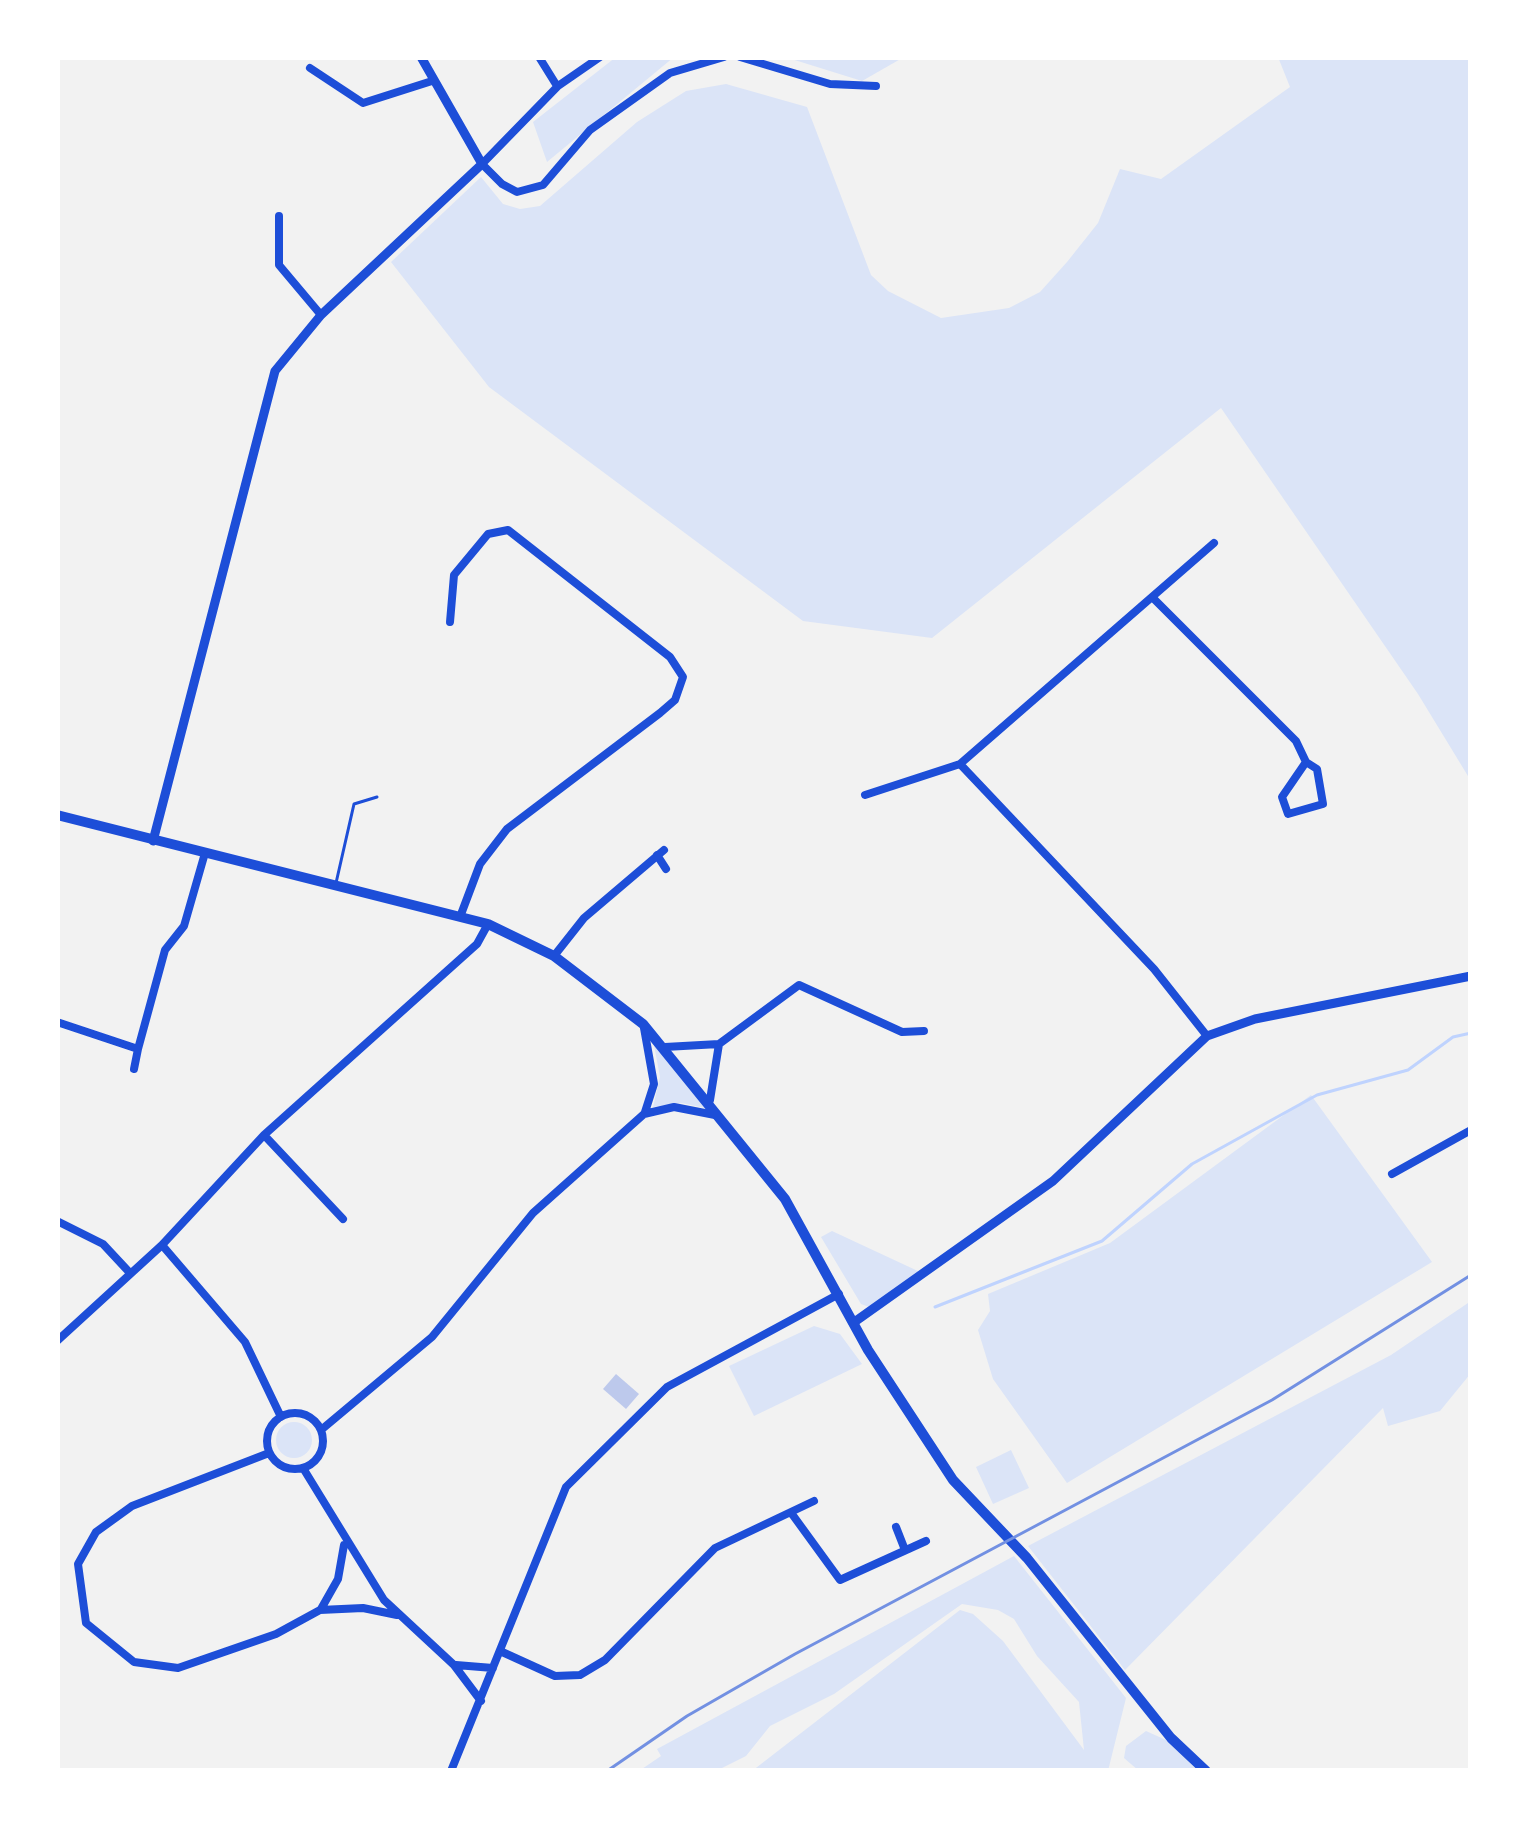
<!DOCTYPE html>
<style>
body{margin:0}
#map{position:relative;width:1528px;height:1828px;overflow:hidden;background:#f2f2f2;font-family:Lato,sans-serif}
canvas{display:block}
.frame{position:absolute;inset:0;border:60px solid #fff;pointer-events:none}
</style>
<div id="map">
<canvas width="1528" height="1828"></canvas>
<div class="frame"></div>
</div>
<script>
const ctx = document.querySelector('canvas').getContext('2d');
ctx.lineJoin = 'round';
function fillPath(path, color) {
  ctx.fillStyle = color;
  ctx.fill(path, 'evenodd');
}
function shape(rows) {
  const path = new Path2D();
  for (const r of rows) {
    if (r.length === 3) {
      path.moveTo(r[0] + r[2], r[1]);
      path.arc(r[0], r[1], r[2], 0, 2 * Math.PI);
      continue;
    }
    path.moveTo(r[0], r[1]);
    for (let i = 2; i < r.length; i += 2) path.lineTo(r[i], r[i + 1]);
  }
  return path;
}
function trace(path, color, width, dash) {
  ctx.strokeStyle = color;
  ctx.lineWidth = width;
  ctx.lineCap = dash ? 'butt' : 'round';
  ctx.setLineDash(dash || []);
  ctx.stroke(path);
}
fillPath(shape([
 [616,57,674,57,547,162,533,122],
 [785,57,904,57,862,81],
 [1278,57,1471,57,1471,781,1418,694,1221,408,932,638,803,621,489,387,391,262,481,177,503,204,520,209,540,206,637,122,686,91,726,84,807,107,871,275,888,291,941,318,1009,308,1040,292,1067,262,1098,223,1120,169,1161,179,1290,87],
 [654,1045,709,1109,682,1103,653,1107,660,1077],
 [1311,1095,1432,1262,1067,1483,993,1379,978,1330,990,1311,988,1294,1110,1243],
 [832,1231,920,1272,869,1307,861,1304,821,1237],
 [1471,1301,1471,1373,1440,1411,1388,1426,1383,1408,1125,1670,1028,1546,1391,1355],
 [814,1326,840,1334,862,1364,754,1416,729,1366],
 [294,1440,18],
 [1011,1450,1029,1488,993,1504,976,1467],
 [1014,1556,1126,1698,1108,1771,752,1771,960,1610,973,1614,1003,1641,1084,1750,1079,1702,1037,1656,1014,1619,998,1610,962,1604,834,1694,770,1726,746,1756,720,1769,639,1771,661,1756,657,1749],
 [1146,1731,1166,1740,1198,1771,1139,1771,1124,1758,1126,1746]
]), '#dbe4f7');
trace(shape([
 [935,1307,1102,1241,1192,1164,1317,1095,1408,1070,1453,1037,1471,1033]
]), '#bfd3fe', 3);
fillPath(shape([
 [616,1374,639,1394,626,1409,603,1389]
]), '#bdc9ec');
trace(shape([
 [336,883,354,804,377,797]
]), '#1d4ed8', 3);
trace(shape([
 [539,57,557,86],
 [600,57,558,86,482,164,502,184,517,192,543,185,590,130,670,73,724,57],
 [740,57,830,84,876,86],
 [310,68,363,103,432,81],
 [279,216,279,265,321,315],
 [1153,598,1296,741,1306,762,1282,797,1288,814,1323,804,1317,769,1306,762],
 [450,622,454,575,488,534,508,530,670,657,683,677,675,700,660,713,507,829,480,864,460,917],
 [960,764,1154,969,1207,1036],
 [865,795,960,764,1214,543],
 [657,855,666,869],
 [554,956,584,918,664,850],
 [57,1022,138,1049,165,950,184,926,205,853],
 [644,1028,654,1084,645,1112],
 [665,1047,719,1044,799,985,902,1032,924,1031],
 [134,1069,138,1049],
 [710,1100,719,1044],
 [264,1135,343,1219],
 [1392,1174,1471,1130],
 [57,1221,103,1244,130,1273],
 [162,1245,245,1342,281,1417],
 [57,1341,162,1245,264,1135,477,944,488,924],
 [295,1441,28],
 [321,1430,432,1337,533,1213,644,1114,674,1107,715,1115],
 [269,1453,132,1506,96,1532,78,1564,86,1623,134,1662,178,1668,276,1634,320,1610,363,1608,397,1615],
 [303,1468,384,1600,454,1665,481,1701],
 [792,1514,840,1580,926,1541],
 [896,1527,905,1550],
 [321,1609,338,1579,344,1545],
 [500,1651,555,1676,580,1675,605,1660,715,1548,814,1501],
 [456,1665,493,1668],
 [451,1771,566,1487,667,1387,839,1294]
]), '#1d4ed8', 8);
trace(shape([
 [153,841,275,371,321,315,482,164,421,57],
 [853,1323,1053,1181,1207,1036,1255,1019,1471,976]
]), '#1d4ed8', 9);
trace(shape([
 [57,815,488,924,554,956,643,1024,785,1199,868,1350,953,1480,1027,1558,1171,1738,1206,1771]
]), '#1d4ed8', 10);
trace(shape([
 [607,1771,687,1716,795,1654,1272,1400,1471,1275]
]), '#7290e2', 3);
</script>
